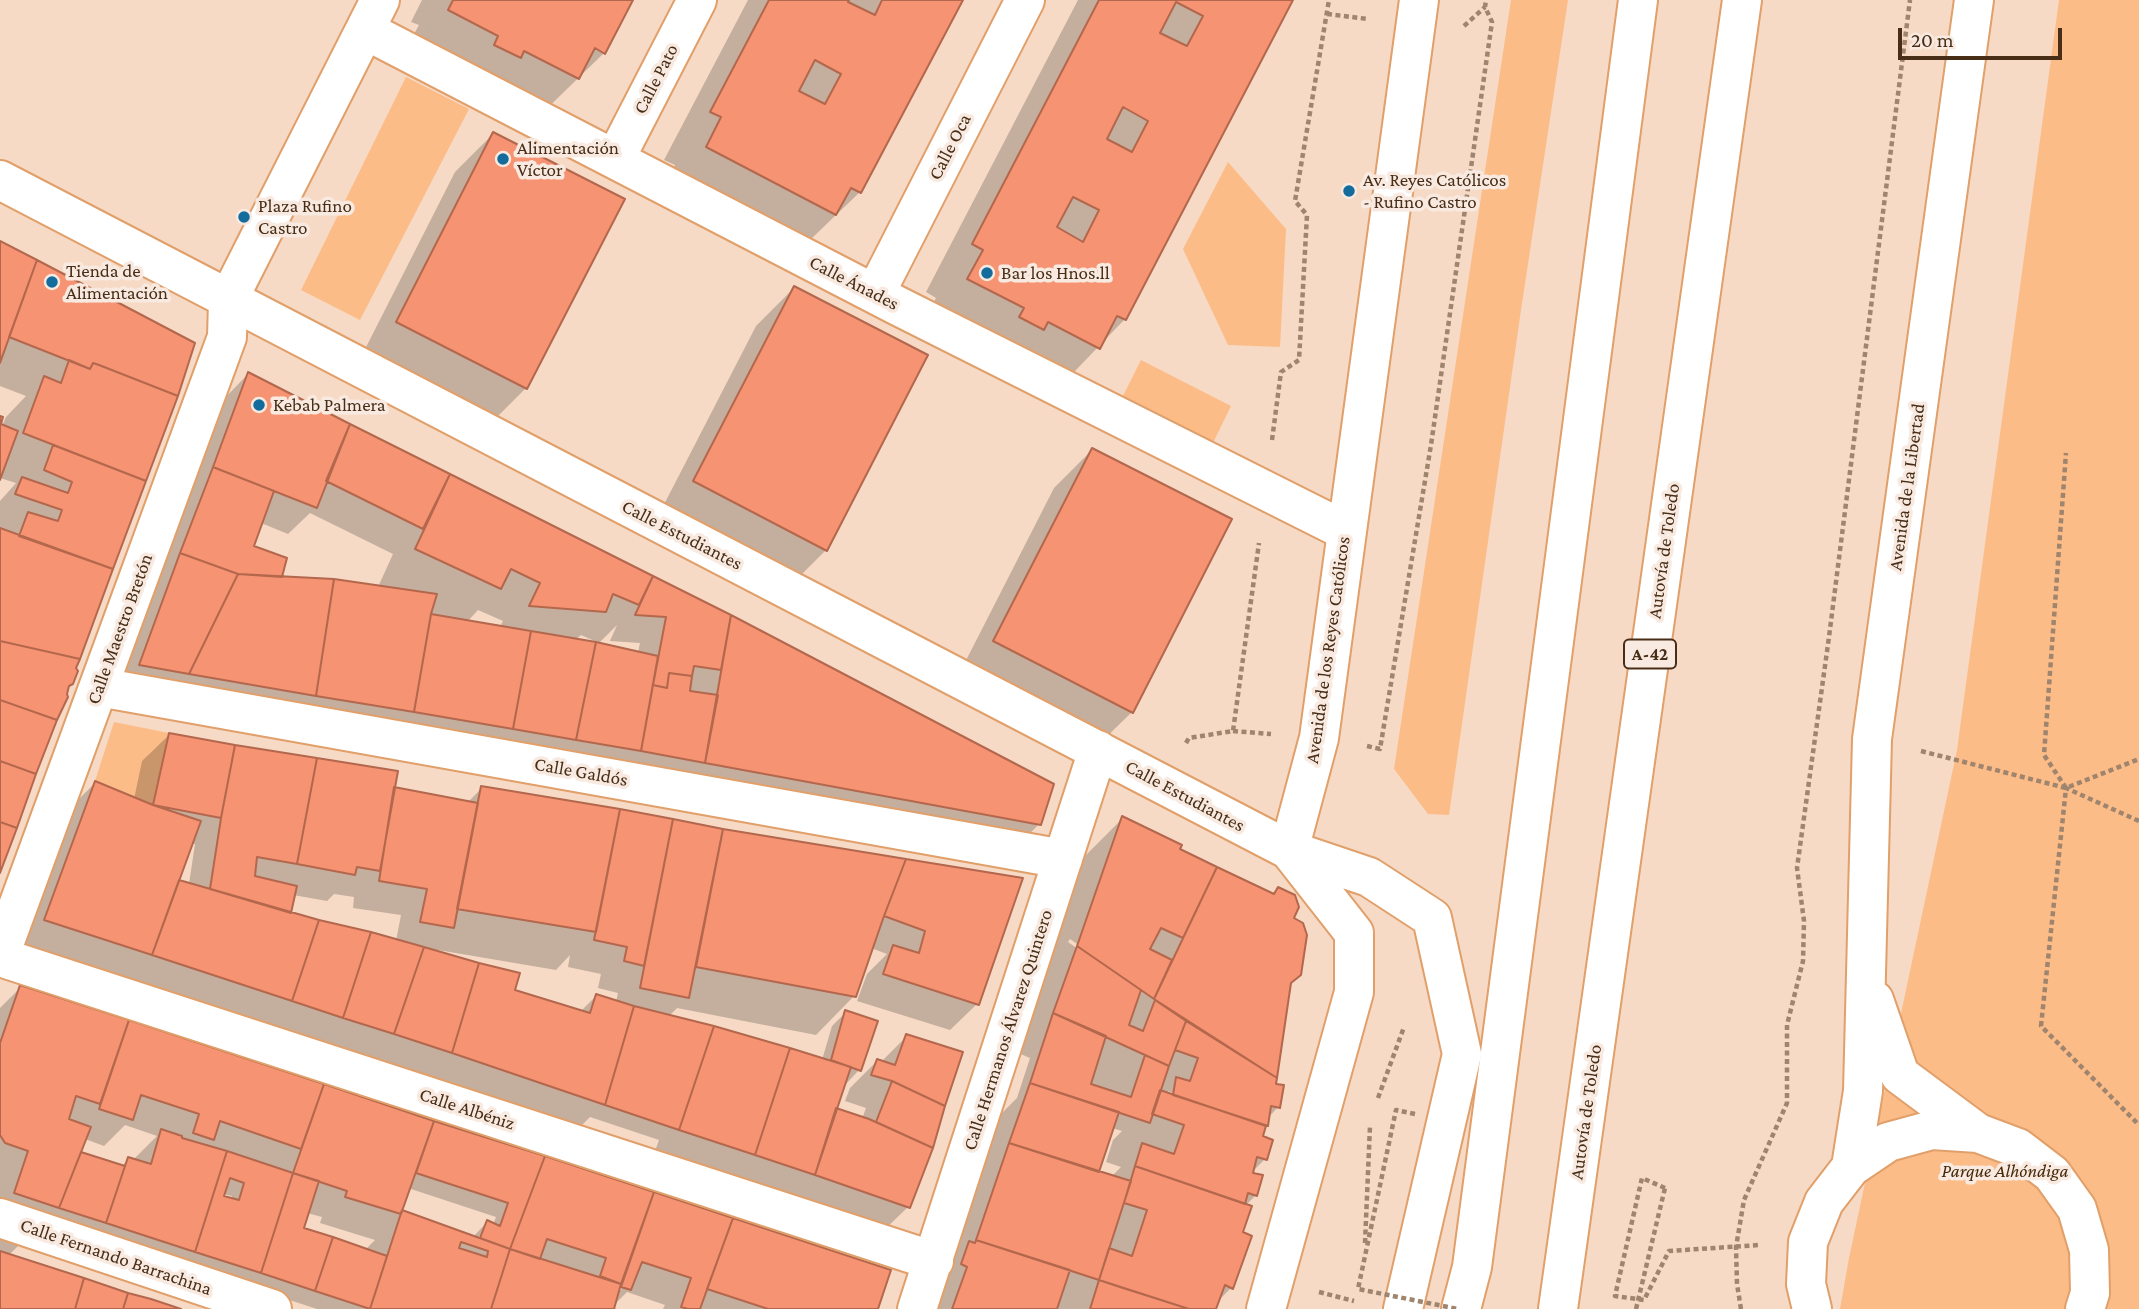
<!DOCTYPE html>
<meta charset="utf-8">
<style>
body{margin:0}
#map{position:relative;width:2139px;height:1309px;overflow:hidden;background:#f6dac5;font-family:"Crimson Pro",serif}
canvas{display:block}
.scale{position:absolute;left:1898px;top:28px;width:164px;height:32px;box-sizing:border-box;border:4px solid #482d17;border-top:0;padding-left:9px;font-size:21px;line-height:24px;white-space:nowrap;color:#482d17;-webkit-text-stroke:5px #f8eae0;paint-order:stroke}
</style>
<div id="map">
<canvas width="2139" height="1309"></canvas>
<div class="scale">20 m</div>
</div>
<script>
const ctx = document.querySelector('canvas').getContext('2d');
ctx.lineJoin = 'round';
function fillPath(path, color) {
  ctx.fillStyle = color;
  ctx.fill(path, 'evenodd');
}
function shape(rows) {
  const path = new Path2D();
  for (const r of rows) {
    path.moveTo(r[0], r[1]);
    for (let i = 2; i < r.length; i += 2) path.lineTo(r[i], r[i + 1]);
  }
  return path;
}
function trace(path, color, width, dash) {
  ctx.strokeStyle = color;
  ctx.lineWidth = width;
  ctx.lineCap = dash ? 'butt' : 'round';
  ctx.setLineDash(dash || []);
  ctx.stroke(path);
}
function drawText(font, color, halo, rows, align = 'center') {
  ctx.font = font + ' "Crimson Pro",serif';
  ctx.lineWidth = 7;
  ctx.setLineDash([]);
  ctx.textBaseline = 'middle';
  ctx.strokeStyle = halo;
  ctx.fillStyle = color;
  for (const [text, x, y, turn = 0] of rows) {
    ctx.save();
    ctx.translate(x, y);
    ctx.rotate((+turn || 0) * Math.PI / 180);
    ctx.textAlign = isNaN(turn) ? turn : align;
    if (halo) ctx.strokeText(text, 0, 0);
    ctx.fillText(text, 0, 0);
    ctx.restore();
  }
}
fillPath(shape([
 [1511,0,1568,0,1521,310,1449,815,1428,814,1394,769],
 [2059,0,2139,0,2139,1309,1840,1309,1849,1258,1957,750],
 [406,77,469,109,360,320,301,290],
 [1228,162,1286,229,1280,347,1228,345,1183,249],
 [1141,360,1231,406,1212,445,1121,400],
 [114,722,169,733,153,805,95,781]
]), '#fcbc88');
fillPath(shape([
 [422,0,631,0,604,53,530,125,401,58,419,25,411,22],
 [748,0,962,0,860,192,787,262,659,195,675,165,664,160],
 [1078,0,1291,0,1125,319,1051,396,1002,370,995,377,973,365,978,356,921,327,936,298,926,292],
 [493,134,526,388,488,426,359,361,455,172],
 [0,243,190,356,0,868,0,501,16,483,0,478,0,425,2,426,6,417,26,396,0,386],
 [794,288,826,550,788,588,656,520,756,326],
 [248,374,730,616,730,619,732,617,1039,824,1001,863,113,692,222,401],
 [310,513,393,554,378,587,280,578,252,547,261,523,288,534],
 [478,610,503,621,500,627,467,622],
 [617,625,610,641,640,643,638,653,575,640,581,635,599,643],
 [1092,450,1132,712,1093,750,956,680,1054,488],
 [169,735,392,788,467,803,482,788,621,811,724,831,906,860,977,1004,950,1030,857,1001,867,974,887,954,871,948,854,996,816,1035,677,1008,668,1017,822,1060,832,1026,846,1012,859,1070,846,1084,843,1083,834,1109,862,1119,866,1108,845,1101,850,1088,877,1061,881,1062,907,1036,931,1147,908,1207,881,1233,653,1157,659,1140,590,1117,565,1142,19,947,68,810,95,783,134,799,142,761],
 [191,844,195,844,189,884,177,881],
 [334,894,354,897,353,908,401,915,396,941,289,914,293,895,327,901],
 [438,950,556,970,570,955,568,967,601,974,598,988,618,993,616,1002,596,996,580,1012,513,991,437,953],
 [1123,818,1178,849,1272,895,1278,889,1291,919,1289,985,1274,1085,1278,1107,1268,1118,1261,1138,1265,1159,1250,1174,1256,1195,1245,1206,1231,1288,1217,1302,1214,1309,915,1309,992,1123,1017,1098,1030,1058,1016,1052,1075,866],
 [1070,939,1090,953,1088,956,1068,942],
 [1168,1091,1182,1096,1167,1095],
 [1112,1128,1122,1131,1113,1140,1106,1162,1121,1167,1111,1177,1097,1173],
 [21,987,652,1193,650,1199,655,1194,876,1309,663,1309,665,1305,627,1292,612,1307,617,1309,317,1309,44,1220,8,1256,175,1309,0,1309,0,1008],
 [125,1125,157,1136,133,1160,129,1159,121,1167,79,1153,85,1139,104,1146],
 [408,1188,496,1217,493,1225,487,1222,474,1236,400,1211],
 [223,1194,232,1196,230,1200,221,1197],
 [307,1213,322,1217,320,1223,375,1240,365,1250,302,1229],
 [641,1223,645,1223,621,1290,618,1289],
 [479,1236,483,1236,478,1247,476,1246]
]), '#0003');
const building = shape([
 [453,0,633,0,605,54,595,48,579,79,524,51,521,58,494,45,498,36,448,10,453,0],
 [769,0,849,0,848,2,875,15,882,0,963,0,861,193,851,188,836,215,706,147,721,117,710,112,769,0],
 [815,60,841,74,825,104,799,91,815,60],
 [1099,0,1293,0,1126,320,1117,316,1100,349,1048,322,1044,330,1019,317,1024,308,967,279,983,250,972,244,1099,0],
 [1176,2,1203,16,1187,46,1160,33,1176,2],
 [1123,107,1148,121,1132,152,1107,139,1123,107],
 [1073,197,1099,210,1083,242,1057,227,1073,197],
 [493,132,625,199,527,389,396,322,493,132],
 [0,241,37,260,0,363,0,241],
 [37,260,195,343,178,396,99,365,93,363,90,369,9,337,37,260],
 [794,286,928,355,827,551,693,481,794,286],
 [69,360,90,369,93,363,99,365,178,396,146,481,23,433,44,376,61,383,69,360],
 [248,372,350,424,317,508,213,467,248,372],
 [0,416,3,417,1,424,18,431,0,480,0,416],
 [350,424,450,474,423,529,326,481,350,424],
 [53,445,146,481,113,569,19,536,28,512,58,521,62,510,15,494,22,477,68,493,72,482,44,470,53,445],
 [1092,448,1232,519,1133,713,993,641,1092,448],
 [213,467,274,491,254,546,287,558,282,577,238,574,180,553,213,467],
 [450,474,653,576,639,605,613,594,606,612,529,606,540,583,511,569,501,589,415,549,450,474],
 [0,528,113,569,80,659,0,641,0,528],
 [180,553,238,574,189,674,139,665,180,553],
 [238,574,334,579,316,696,189,674,238,574],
 [653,576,731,615,721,670,694,666,692,676,669,673,667,688,653,685,666,617,635,615,653,576],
 [334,579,437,594,431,614,414,712,316,696,334,579],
 [431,614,531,631,513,729,414,712,431,614],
 [731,615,1054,784,1041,825,705,763,731,615],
 [531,631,596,642,576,740,513,729,531,631],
 [0,641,80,659,76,668,78,671,73,684,69,686,67,694,68,697,57,720,0,700,0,641],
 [596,642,658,656,641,751,576,740,596,642],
 [669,673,692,676,690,691,718,695,705,763,641,751,653,685,667,688,669,673],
 [0,700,57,720,36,774,0,761,0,700],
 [169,733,235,745,221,818,153,805,169,733],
 [235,745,317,758,297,864,257,857,255,876,297,886,291,913,210,889,221,818,235,745],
 [317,758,398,771,380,871,357,867,355,875,297,864,317,758],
 [0,761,36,774,17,828,0,822,0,761],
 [95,781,153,805,201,821,152,955,44,920,95,781],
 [481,786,620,809,596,932,457,909,481,786],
 [394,787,478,803,454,928,420,922,427,889,379,881,394,787],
 [620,809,673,819,644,966,624,961,627,947,594,940,620,809],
 [1122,816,1182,845,1180,849,1217,867,1183,938,1161,928,1150,949,1172,960,1154,999,1077,946,1122,816],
 [673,819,723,829,689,998,640,988,673,819],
 [0,822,17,828,0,873,0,822],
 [723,829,906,859,884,916,856,997,696,967,723,829],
 [906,859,1023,878,979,1005,883,974,893,945,919,953,925,931,884,916,906,859],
 [1217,867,1274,894,1278,887,1295,895,1299,907,1294,918,1303,923,1307,935,1301,975,1291,983,1277,1078,1154,999,1217,867],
 [179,880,319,920,292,1001,152,955,179,880],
 [319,920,371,932,343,1018,292,1001,319,920],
 [371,932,424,947,394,1034,343,1018,371,932],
 [1077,946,1141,990,1129,1025,1143,1031,1155,1000,1186,1021,1169,1066,1053,1013,1077,946],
 [424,947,479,963,452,1053,394,1034,424,947],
 [479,963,520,973,515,990,590,1013,596,994,634,1006,605,1105,452,1053,479,963],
 [20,985,129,1020,100,1104,76,1096,69,1119,91,1127,59,1208,14,1193,28,1151,5,1143,0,1135,0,1043,20,985],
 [634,1006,714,1026,679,1130,605,1105,634,1006],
 [845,1010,878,1021,861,1071,831,1060,845,1010],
 [1053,1013,1106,1036,1091,1084,1131,1097,1145,1055,1169,1066,1150,1123,1030,1083,1053,1013],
 [129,1020,324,1084,301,1149,220,1121,214,1140,193,1133,199,1114,141,1095,133,1120,99,1109,129,1020],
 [1186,1021,1277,1078,1276,1084,1284,1085,1280,1108,1271,1106,1268,1126,1173,1095,1176,1077,1190,1081,1198,1058,1175,1050,1186,1021],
 [714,1026,790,1048,755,1155,679,1130,714,1026],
 [906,1034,963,1052,945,1106,892,1081,871,1075,877,1059,895,1065,906,1034],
 [790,1048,851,1067,815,1175,755,1155,790,1048],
 [892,1081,945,1106,933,1148,876,1122,892,1081],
 [1030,1083,1119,1112,1099,1172,1009,1143,1030,1083],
 [324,1084,434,1121,401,1214,345,1197,347,1191,293,1173,324,1084],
 [1160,1090,1266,1126,1263,1136,1273,1140,1267,1160,1257,1157,1253,1173,1263,1175,1257,1196,1248,1193,1245,1204,1135,1166,1142,1143,1174,1154,1184,1125,1152,1114,1160,1090],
 [836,1108,869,1119,933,1148,910,1208,815,1175,836,1108],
 [434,1121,545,1156,510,1249,480,1238,487,1220,500,1226,508,1203,416,1173,434,1121],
 [161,1129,182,1136,182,1138,227,1151,195,1252,106,1223,128,1157,151,1164,161,1129],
 [1009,1143,1131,1181,1099,1280,976,1240,1009,1143],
 [227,1151,293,1173,261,1273,195,1252,227,1151],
 [230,1178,244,1183,239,1200,224,1196,230,1178],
 [81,1152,125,1166,106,1223,59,1208,81,1152],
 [545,1156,654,1192,621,1284,600,1276,606,1258,547,1239,540,1259,510,1249,545,1156],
 [1135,1166,1252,1206,1243,1232,1252,1236,1233,1289,1225,1285,1216,1309,1189,1309,1099,1280,1109,1248,1132,1256,1147,1210,1124,1203,1135,1166],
 [293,1173,319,1181,304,1228,333,1237,315,1291,261,1273,293,1173],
 [654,1192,733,1218,700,1309,688,1309,681,1307,691,1278,642,1262,631,1290,621,1287,654,1192],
 [402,1210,510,1249,491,1309,370,1309,402,1210],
 [461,1242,488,1251,487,1257,459,1248,461,1242],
 [733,1218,891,1270,878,1309,768,1309,707,1289,733,1218],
 [333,1237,387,1256,370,1309,315,1291,333,1237],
 [976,1240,1070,1270,1057,1309,952,1309,967,1267,961,1264,969,1241,975,1243,976,1240],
 [510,1249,621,1284,614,1309,491,1309,510,1249],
 [0,1251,84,1278,75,1309,0,1309,0,1251],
 [84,1278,128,1293,123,1309,75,1309,84,1278],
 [1099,1280,1120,1287,1189,1309,1090,1309,1099,1280],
 [128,1293,151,1299,181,1309,123,1309,128,1293]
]);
fillPath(building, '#f69372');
trace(building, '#b3674d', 2);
const minor = shape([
 [365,30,896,305,1346,531],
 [615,159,697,0],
 [0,180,1289,850,1369,877,1432,918,1462,1054,1403,1309],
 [875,294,1025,0],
 [99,687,1063,859],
 [1289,850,1319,738,1419,0],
 [0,955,227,337,228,300,380,0],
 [0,957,934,1261],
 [1874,1000,1900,1075,1978,1133],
 [1851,1167,1863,1091,1872,739,1974,0],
 [0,1218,272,1309],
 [917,1309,1098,750],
 [1266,1309,1354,992,1354,933,1289,850],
 [1812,1309,1806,1284,1808,1242,1824,1202,1851,1167,1888,1142,1932,1130,1978,1133,2018,1148,2052,1174,2077,1209,2089,1250,2090,1293,2085,1309]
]);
const highway = shape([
 [1461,1309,1472,1267,1638,0],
 [1558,1309,1742,0]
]);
trace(minor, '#e19f6a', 42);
trace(highway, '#e19f6a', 42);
trace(shape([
 [1327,14,1368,19],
 [1464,26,1485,7],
 [1272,440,1281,372,1299,360,1307,215,1295,201,1329,0],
 [1233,731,1271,734],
 [1186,743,1189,738,1233,731,1259,543],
 [1367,746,1380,749,1431,445,1492,22,1485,7,1486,0],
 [1921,751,2066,788,2139,759],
 [2066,788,2044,755,2066,453],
 [2139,821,2066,788,2041,1026,2139,1125],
 [1378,1098,1404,1027],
 [1665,1188,1642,1178,1615,1296,1644,1300,1669,1251,1759,1245],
 [1365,1243,1370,1126],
 [1319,1292,1354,1301],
 [1741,1309,1737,1284,1736,1247,1744,1200,1787,1103,1787,1025,1803,961,1804,921,1797,868,1829,637,1910,0]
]), '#9f846e', 4.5, [5, 3.5]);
trace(minor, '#fff', 38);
trace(highway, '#fff', 38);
trace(shape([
 [1415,1114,1396,1110,1358,1289,1458,1309],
 [1636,1309,1665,1188]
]), '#9f846e', 4.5, [5, 3.5]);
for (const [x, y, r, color] of [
 [503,159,7,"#146c9c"],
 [1349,191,7,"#146c9c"],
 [244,217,7,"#146c9c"],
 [987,273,7,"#146c9c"],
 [52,282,7,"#146c9c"],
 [259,405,7,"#146c9c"]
]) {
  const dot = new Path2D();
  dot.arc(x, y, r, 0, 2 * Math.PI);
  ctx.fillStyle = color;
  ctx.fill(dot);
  trace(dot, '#f8eae0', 2.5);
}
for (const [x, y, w] of [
 [1650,654,52]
]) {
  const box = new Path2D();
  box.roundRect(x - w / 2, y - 14.5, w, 29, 5);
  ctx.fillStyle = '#f8eae0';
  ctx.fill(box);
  trace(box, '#482d17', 2);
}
drawText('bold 18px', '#482d17', null, [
 ["A-42",1650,654]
]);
drawText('19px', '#482d17', '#f8eae0', [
 ["Calle Pato",656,79,-63],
 ["Calle Oca",950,147,-63],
 ["Calle Ánades",854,283,27],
 ["Avenida de la Libertad",1907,487,-82],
 ["Calle Estudiantes",682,535,27],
 ["Autovía de Toledo",1664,551,-82],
 ["Calle Maestro Bretón",120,629,-70],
 ["Avenida de los Reyes Católicos",1328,650,-82],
 ["Calle Galdós",581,772,10],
 ["Calle Estudiantes",1185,796,28],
 ["Calle Hermanos Álvarez Quintero",1008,1030,-72],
 ["Calle Albéniz",467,1109,18],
 ["Autovía de Toledo",1586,1112,-82],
 ["Calle Fernando Barrachina",116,1257,19]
]);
drawText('19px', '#482d17', '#f8eae0', [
 ["Alimentación",517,148],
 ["Víctor",517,170],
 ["Av. Reyes Católicos",1363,180],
 ["- Rufino Castro",1363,202],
 ["Plaza Rufino",258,206],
 ["Castro",258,228],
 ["Tienda de",66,271],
 ["Alimentación",66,293],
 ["Bar los Hnos.ll",1001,273],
 ["Kebab Palmera",273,405]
], 'left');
drawText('italic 19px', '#472709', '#f8eae0', [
 ["Parque Alhóndiga",2005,1171]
]);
</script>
